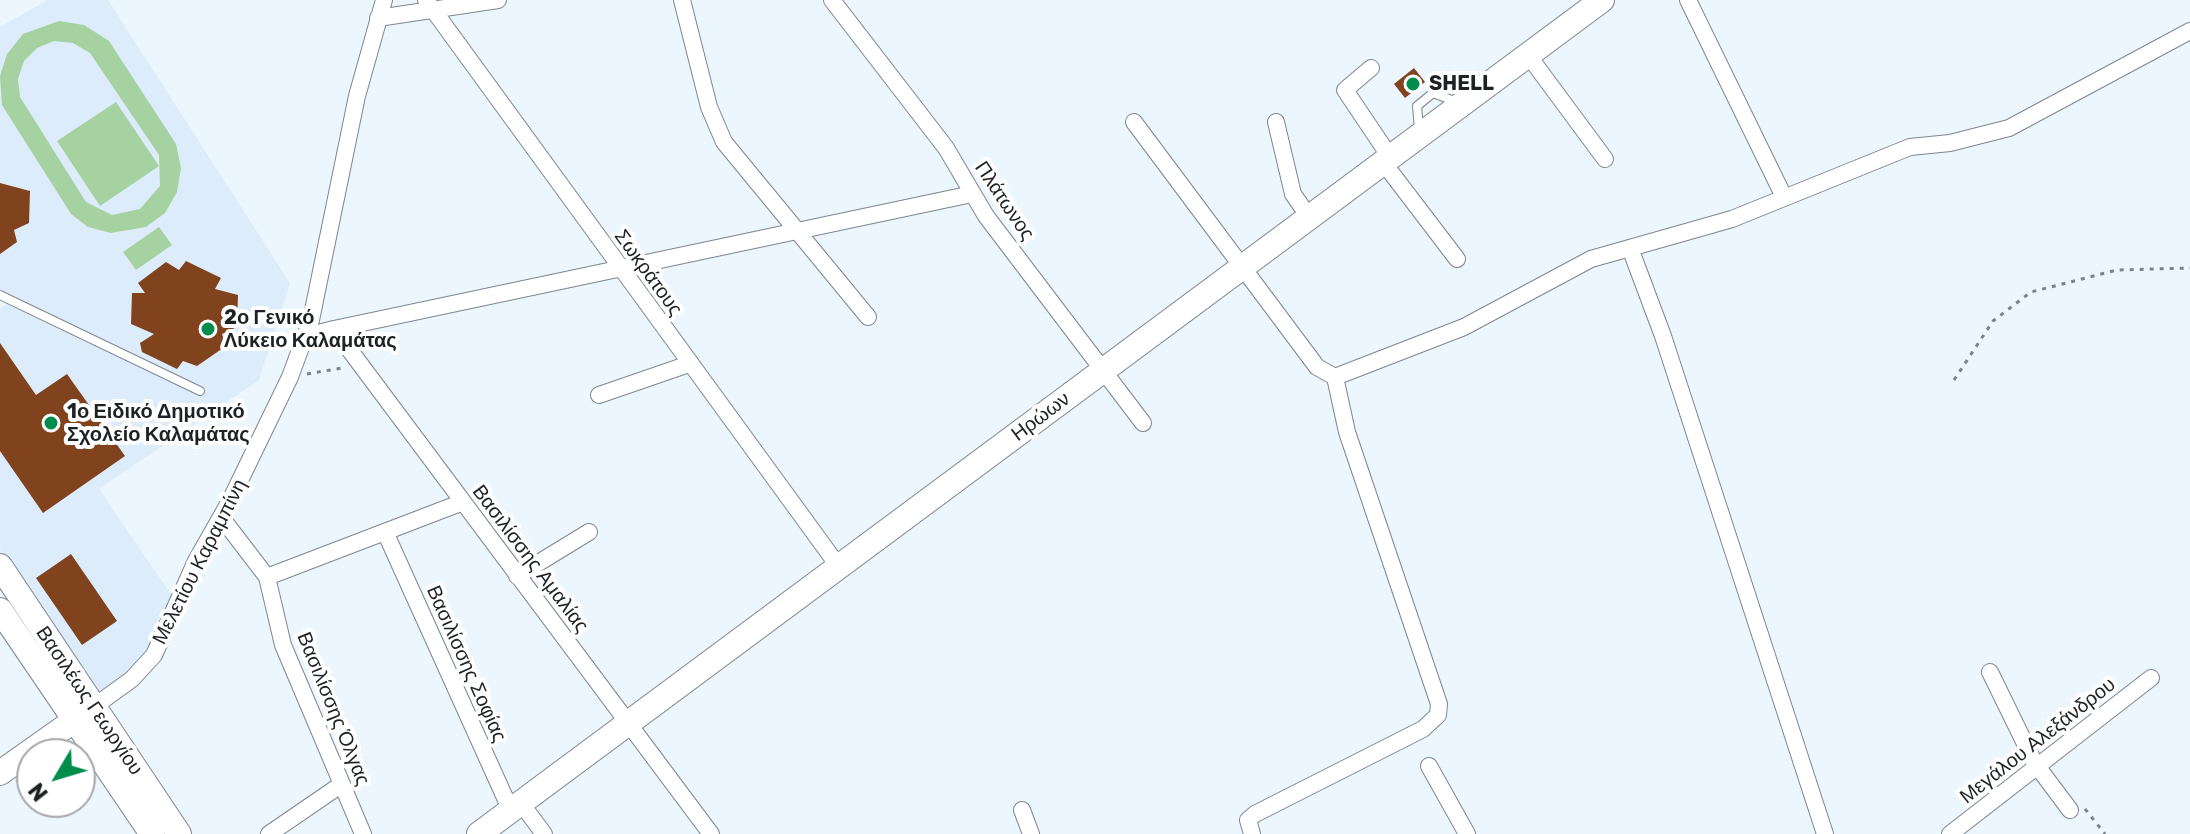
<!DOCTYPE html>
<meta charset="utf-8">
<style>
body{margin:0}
#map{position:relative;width:2190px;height:834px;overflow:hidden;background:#ecf6fe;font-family:Rubik,sans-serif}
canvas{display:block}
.north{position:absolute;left:16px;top:738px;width:80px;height:80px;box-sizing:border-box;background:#fff;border:2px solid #a5a7a8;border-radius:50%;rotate:232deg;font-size:22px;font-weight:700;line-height:32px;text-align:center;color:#1f2225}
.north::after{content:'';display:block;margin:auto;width:28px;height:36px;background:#008d4b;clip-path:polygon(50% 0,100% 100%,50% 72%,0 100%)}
</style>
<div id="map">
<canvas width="2190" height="834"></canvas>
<div class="north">N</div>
</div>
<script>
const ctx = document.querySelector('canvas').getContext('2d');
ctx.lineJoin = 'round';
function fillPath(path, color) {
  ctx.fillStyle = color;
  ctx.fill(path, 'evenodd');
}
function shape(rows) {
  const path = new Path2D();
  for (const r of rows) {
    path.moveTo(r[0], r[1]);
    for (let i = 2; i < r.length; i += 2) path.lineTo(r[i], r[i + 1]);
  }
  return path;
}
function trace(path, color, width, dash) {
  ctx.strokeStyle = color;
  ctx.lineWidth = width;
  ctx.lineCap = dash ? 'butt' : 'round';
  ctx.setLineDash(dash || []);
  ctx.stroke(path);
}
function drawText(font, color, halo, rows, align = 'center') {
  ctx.font = font + ' Rubik,sans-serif';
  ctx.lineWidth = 8;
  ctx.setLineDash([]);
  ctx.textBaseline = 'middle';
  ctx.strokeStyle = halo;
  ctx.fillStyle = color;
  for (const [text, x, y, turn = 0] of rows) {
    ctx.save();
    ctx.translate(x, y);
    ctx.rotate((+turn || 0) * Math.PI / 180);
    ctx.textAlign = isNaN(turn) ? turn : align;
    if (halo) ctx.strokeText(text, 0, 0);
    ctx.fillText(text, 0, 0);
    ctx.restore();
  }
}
fillPath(shape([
 [48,0,108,0,290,283,259,380,99,489,172,596,150,644,134,667,98,696,0,549,0,309,17,297,0,289,0,27]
]), '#dcecfa');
fillPath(shape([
 [59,21,84,25,109,41,176,144,181,168,177,192,165,213,146,227,111,233,88,227,71,214,2,105,0,76,7,54,23,34],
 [54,41,73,43,90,53,159,155,160,186,140,209,112,215,86,202,20,97,18,79,24,61,37,48],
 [116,102,159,166,100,206,57,141],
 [159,227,172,245,136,270,123,252]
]), '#a5d2a0');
fillPath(shape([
 [1414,68,1425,82,1405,98,1394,84],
 [0,183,30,191,29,223,14,230,17,242,0,254],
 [186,261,221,278,215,289,238,295,237,327,222,334,226,346,197,366,183,361,177,369,142,352,140,343,154,334,131,324,132,293,145,293,138,283,166,262,179,270],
 [0,343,36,395,67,374,125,456,43,513,0,451],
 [71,554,117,621,82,645,36,578]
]), '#81431e');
const lane = shape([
 [1419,129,1417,106,1433,93,1457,102],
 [0,295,200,391]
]);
const street = shape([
 [426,0,839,567],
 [682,0,709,107,724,142,868,317],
 [832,0,946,148,986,216,1143,423],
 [1688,0,1784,197],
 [378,18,498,0],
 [1528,55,1605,159],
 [1371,68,1345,90,1390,157],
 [1134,122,1317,367,1335,377,1464,327,1591,259,1732,219,1910,147,1950,143,2009,128,2190,31],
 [1276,122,1293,194,1309,217],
 [1383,162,1457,259],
 [1630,248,1663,336,1825,834],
 [334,329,972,194],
 [306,336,334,329,711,834],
 [599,395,689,364],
 [221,517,267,577,283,645,363,834],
 [386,534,511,811],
 [517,576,589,532],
 [267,577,463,502],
 [1990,672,2034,762,2070,810],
 [92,708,132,679,154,655,196,561,230,501,290,377,311,320,357,96,384,0],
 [1429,766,1467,834],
 [521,803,544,834],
 [1022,810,1031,834],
 [269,834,342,784],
 [1252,834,1248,820,1255,814,1423,729,1438,715,1439,704,1347,432,1335,377],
 [1950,834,2151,678]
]);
const secondary = shape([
 [0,566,179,834],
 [0,610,152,834],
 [0,773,86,712],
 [479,834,1602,0]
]);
trace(lane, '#7e868e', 10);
trace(street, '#7e868e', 18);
trace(secondary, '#7e868e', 26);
trace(shape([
 [307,374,342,368],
 [1954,380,1993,321,2031,292,2117,270,2190,268],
 [2085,809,2105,834]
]), '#7c8287', 3, [4, 6]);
trace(lane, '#fff', 8);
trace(street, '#fff', 16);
trace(secondary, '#fff', 24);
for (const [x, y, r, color] of [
 [1413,84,8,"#008d4b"],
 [208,329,8,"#008d4b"],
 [51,423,8,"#008d4b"]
]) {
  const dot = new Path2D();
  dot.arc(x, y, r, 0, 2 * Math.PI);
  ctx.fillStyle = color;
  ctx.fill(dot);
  trace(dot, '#fff', 3);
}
drawText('bold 20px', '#1f2225', '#fff', [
 ["SHELL",1429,84],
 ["2ο Γενικό",224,318],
 ["Λύκειο Καλαμάτας",224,341],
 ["1ο Ειδικό Δημοτικό",67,412],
 ["Σχολείο Καλαμάτας",67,435]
], 'left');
drawText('20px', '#1f2225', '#fff', [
 ["Πλάτωνος",1004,201,56],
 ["Σωκράτους",648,273,54],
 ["Ηρώων",1041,417,-37],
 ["Βασιλίσσης Αμαλίας",530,559,53],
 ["Μελετίου Καραμπίνη",200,562,-63],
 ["Βασιλίσσης Σοφίας",466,664,66],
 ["Βασιλέως Γεωργίου",89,701,56],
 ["Βασιλίσσης Όλγας",333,709,68],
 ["Μεγάλου Αλεξάνδρου",2038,741,-38]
]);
</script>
